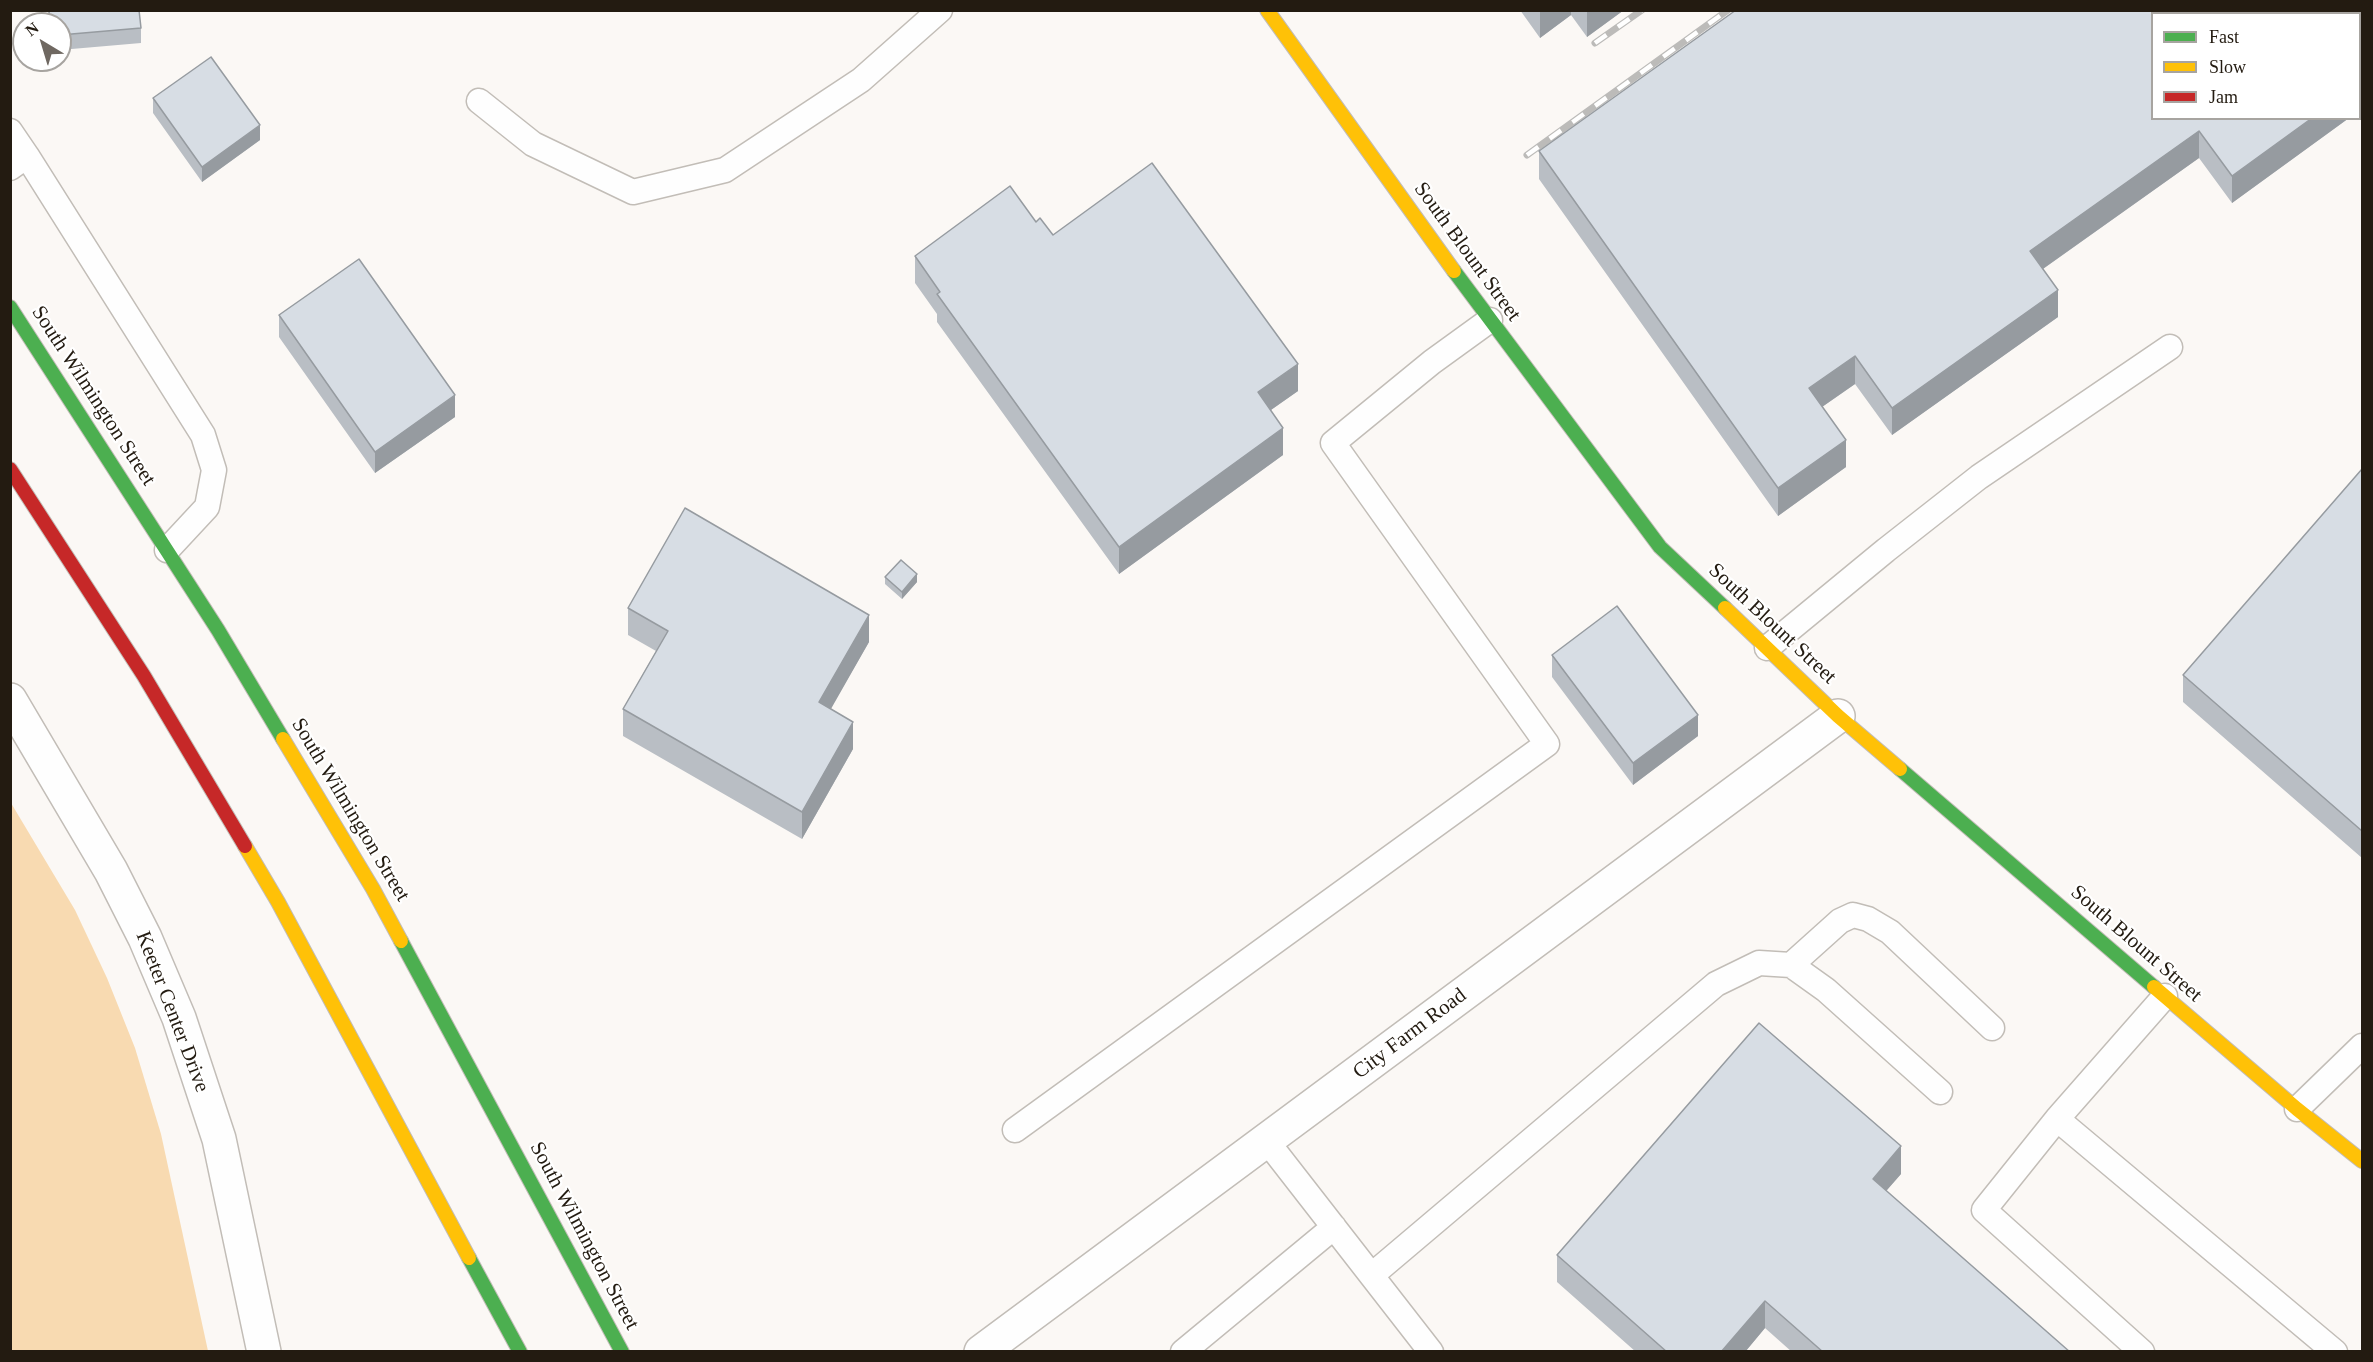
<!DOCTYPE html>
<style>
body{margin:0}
#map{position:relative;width:2373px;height:1362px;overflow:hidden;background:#fbf8f5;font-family:"Times New Roman",serif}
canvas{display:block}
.frame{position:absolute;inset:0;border:12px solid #231b11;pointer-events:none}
.legend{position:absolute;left:2151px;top:12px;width:210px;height:108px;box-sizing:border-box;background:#fff;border:2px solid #a7a4a0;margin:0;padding:8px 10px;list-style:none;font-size:18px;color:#231b11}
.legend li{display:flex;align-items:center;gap:12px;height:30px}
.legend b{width:30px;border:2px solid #a7a4a0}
.north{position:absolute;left:12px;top:12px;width:60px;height:60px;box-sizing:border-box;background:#fff;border:2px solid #a7a4a0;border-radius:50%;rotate:322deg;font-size:16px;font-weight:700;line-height:24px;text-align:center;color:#231b11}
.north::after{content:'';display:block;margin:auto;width:21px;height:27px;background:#6f6861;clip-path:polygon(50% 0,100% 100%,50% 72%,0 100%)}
</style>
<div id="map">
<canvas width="2373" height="1362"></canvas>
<div class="frame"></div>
<ul class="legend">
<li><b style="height:8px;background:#4caf50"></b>Fast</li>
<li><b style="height:8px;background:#ffc107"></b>Slow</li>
<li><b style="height:8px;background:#c62828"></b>Jam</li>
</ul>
<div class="north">N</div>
</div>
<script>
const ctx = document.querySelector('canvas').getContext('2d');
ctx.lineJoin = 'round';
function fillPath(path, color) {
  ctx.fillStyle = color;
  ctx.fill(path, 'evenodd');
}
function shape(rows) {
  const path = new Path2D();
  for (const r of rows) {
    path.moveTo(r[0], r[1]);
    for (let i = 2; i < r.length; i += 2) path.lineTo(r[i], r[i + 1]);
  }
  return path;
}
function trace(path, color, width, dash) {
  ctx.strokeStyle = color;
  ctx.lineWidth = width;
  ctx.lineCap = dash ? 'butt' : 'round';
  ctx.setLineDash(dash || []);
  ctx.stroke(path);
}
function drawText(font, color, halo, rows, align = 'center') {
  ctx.font = font + ' "Times New Roman",serif';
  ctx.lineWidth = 4.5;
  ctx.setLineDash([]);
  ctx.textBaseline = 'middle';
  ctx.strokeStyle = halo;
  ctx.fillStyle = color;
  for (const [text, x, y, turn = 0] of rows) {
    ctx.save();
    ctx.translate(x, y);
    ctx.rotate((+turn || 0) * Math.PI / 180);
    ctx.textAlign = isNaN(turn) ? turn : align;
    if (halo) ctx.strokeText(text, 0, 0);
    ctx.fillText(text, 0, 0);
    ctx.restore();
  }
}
fillPath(shape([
 [11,803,75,910,107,978,135,1048,161,1134,208,1351,11,1351]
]), '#f8dab1');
const lane = shape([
 [479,101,533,144,633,192,725,170,861,80,940,10],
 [10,131,27,156,10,168],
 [27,156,203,435,214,470,207,507,167,550],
 [1767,648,1886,550,1979,477,2170,347],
 [1791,965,1840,921,1853,915,1868,919,1890,932,1992,1028],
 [2165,996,2057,1119,2335,1352],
 [2297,1109,2362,1046],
 [2057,1119,1984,1210,2142,1352],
 [1015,1130,1547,744,1333,443,1432,362,1490,320],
 [1266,1140,1431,1352],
 [1372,1275,1716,984,1759,963,1791,965,1826,990,1940,1092],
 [1183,1352,1334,1227]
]);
const street = shape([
 [10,700,111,871,145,938,179,1018,219,1139,264,1352],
 [981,1352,1838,716]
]);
const fast = shape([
 [1454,271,1660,547,1725,608],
 [10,307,218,630,283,739],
 [1900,769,2154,987],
 [401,941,622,1352],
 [469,1258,520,1352]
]);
const slow = shape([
 [1267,10,1454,271],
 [1725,608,1838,716,1900,769],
 [283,739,373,889,401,941],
 [245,846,278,902,469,1258],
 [2154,987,2297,1109,2362,1161]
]);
const jam = shape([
 [10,469,144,676,245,846]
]);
trace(lane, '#c2bdb7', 27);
trace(street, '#c2bdb7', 36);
trace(fast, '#c2bdb7', 16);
trace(slow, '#c2bdb7', 16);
trace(jam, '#c2bdb7', 16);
trace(lane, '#fefefe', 24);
trace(street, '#fefefe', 33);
trace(fast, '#4caf50', 14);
trace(slow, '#ffc107', 14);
trace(jam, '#c62828', 14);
const rail = shape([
 [1595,43,1642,10],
 [1527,155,1728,10]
]);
trace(rail, '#bcbbb9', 7);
trace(rail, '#fff', 4.5, [14]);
fillPath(shape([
 [48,10,139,10,141,28,141,43,60,50,60,24,49,24],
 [1520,10,1624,10,1587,37,1571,15,1540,38],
 [2362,10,2362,109,2360,111,2360,14,2152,118,2349,118,2232,203,2199,158,2043,269,2058,317,1892,435,1855,384,1822,407,1846,467,1778,516,1539,179,1539,151],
 [153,98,260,140,202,182,153,113],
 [1036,222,1053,235,1298,391,1271,410,1283,455,1119,574,937,322,937,314,915,283,915,256],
 [279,315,455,417,375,473,279,337],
 [2362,469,2362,858,2183,702,2183,675],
 [885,577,917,582,902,599,885,584],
 [628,608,869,642,830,709,853,749,802,839,623,736,623,709,656,651,628,635],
 [1552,655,1698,736,1633,785,1552,677],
 [1901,1174,1886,1191,2070,1352,1792,1352,1765,1328,1745,1352,1636,1352,1557,1282,1557,1255]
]), '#b9bec4');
fillPath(shape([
 [1571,10,1571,15,1540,38,1540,11],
 [1587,10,1624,10,1587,37],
 [2362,82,2362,109,2360,111,2360,84],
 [2312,118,2349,118,2232,203,2232,176],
 [260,125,260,140,202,182,202,167],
 [2199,131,2199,158,2030,278,2030,251],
 [2058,290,2058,317,1892,435,1892,408],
 [1855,356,1855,384,1809,416,1809,388],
 [1298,364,1298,391,1258,419,1258,392],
 [455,395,455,417,375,473,375,452],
 [1283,428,1283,455,1119,574,1119,547],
 [1846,440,1846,467,1778,516,1778,488],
 [917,574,917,582,902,599,902,592],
 [869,615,869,642,819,730,819,702],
 [1698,715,1698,736,1633,785,1633,763],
 [853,722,853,749,802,839,802,812],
 [1901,1146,1901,1174,1873,1206,1873,1179],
 [1765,1301,1765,1328,1745,1352,1721,1352]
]), '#969ba0');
const building = shape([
 [49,10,139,10,141,28,60,35,60,24,50,24,49,10],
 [1736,10,2362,10,2362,82,2360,84,2360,14,2152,14,2152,118,2312,118,2232,176,2199,131,2030,251,2058,290,1892,408,1855,356,1809,388,1846,440,1778,488,1539,151,1736,10],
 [211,57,260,125,202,167,153,98,211,57],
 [1152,163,1298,364,1258,392,1283,428,1119,547,937,294,940,292,915,256,1010,186,1036,222,1040,218,1053,235,1152,163],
 [359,259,455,395,375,452,279,315,359,259],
 [2362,469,2362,831,2183,675,2362,469],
 [685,508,869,615,819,702,853,722,802,812,623,709,668,631,628,608,685,508],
 [901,560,917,574,902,592,885,577,901,560],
 [1617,606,1698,715,1633,763,1552,655,1617,606],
 [1759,1023,1901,1146,1873,1179,2070,1352,1823,1352,1765,1301,1721,1352,1667,1352,1557,1255,1759,1023]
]);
fillPath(building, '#d7dde4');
trace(building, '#969ba0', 1.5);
drawText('21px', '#231b11', '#fff', [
 ["South Blount Street",1467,252,54],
 ["South Wilmington Street",93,396,57],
 ["South Blount Street",1772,624,43],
 ["South Wilmington Street",350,810,59],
 ["South Blount Street",2136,944,41],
 ["Keeter Center Drive",172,1012,69],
 ["City Farm Road",1410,1034,-37],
 ["South Wilmington Street",584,1236,62]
]);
</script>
